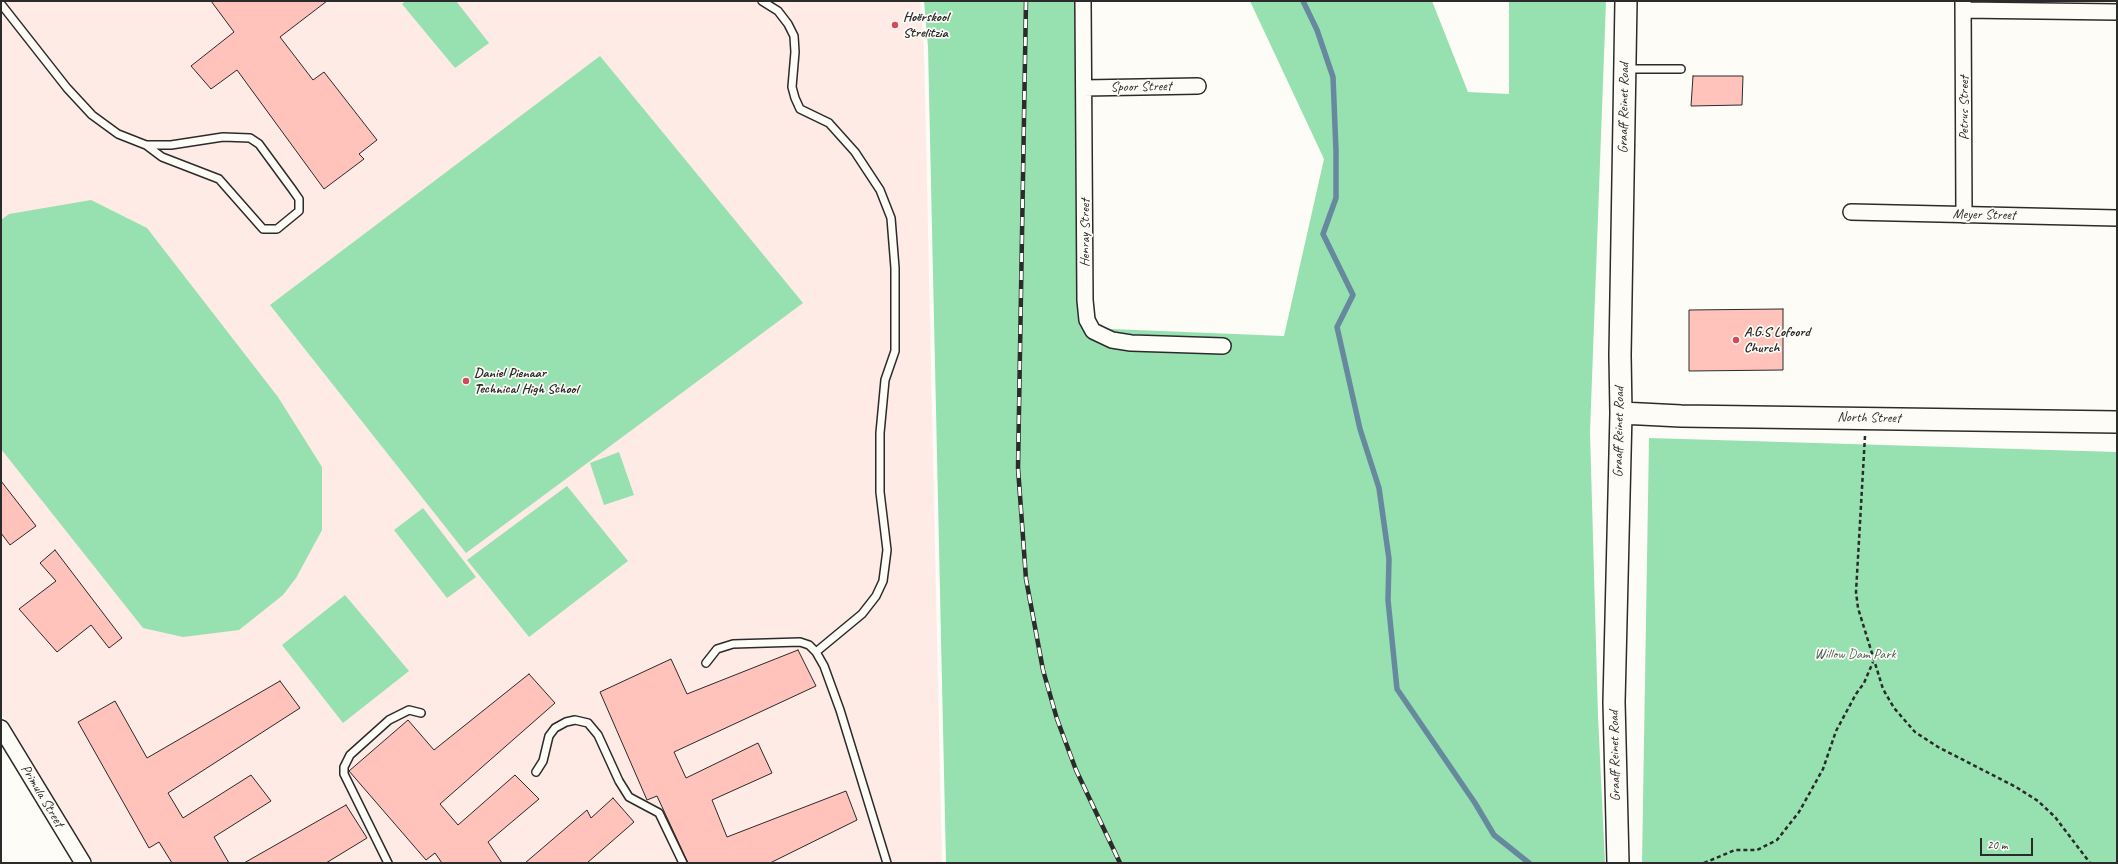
<!DOCTYPE html>
<meta charset="utf-8">
<style>
body{margin:0}
#map{position:relative;width:2118px;height:864px;overflow:hidden;background:#fdfcf7;font-family:Caveat,sans-serif}
canvas{display:block}
.frame{position:absolute;inset:0;border:2px solid #2b2b2b;pointer-events:none}
.scale{position:absolute;left:1980px;top:838px;width:53px;height:18px;box-sizing:border-box;border:2px solid #2b2b2b;border-top:0;padding-left:5px;font-size:12px;line-height:14px;white-space:nowrap;color:#2b2b2b;-webkit-text-stroke:3px #fdfcf7;paint-order:stroke}
</style>
<div id="map">
<canvas width="2118" height="864"></canvas>
<div class="frame"></div>
<div class="scale">20 m</div>
</div>
<script>
const ctx = document.querySelector('canvas').getContext('2d');
ctx.lineJoin = 'round';
function fillPath(path, color) {
  ctx.fillStyle = color;
  ctx.fill(path, 'evenodd');
}
function shape(rows) {
  const path = new Path2D();
  for (const r of rows) {
    path.moveTo(r[0], r[1]);
    for (let i = 2; i < r.length; i += 2) path.lineTo(r[i], r[i + 1]);
  }
  return path;
}
function trace(path, color, width, dash) {
  ctx.strokeStyle = color;
  ctx.lineWidth = width;
  ctx.lineCap = dash ? 'butt' : 'round';
  ctx.setLineDash(dash || []);
  ctx.stroke(path);
}
function drawText(font, color, halo, rows, align = 'center') {
  ctx.font = font + ' Caveat,sans-serif';
  ctx.lineWidth = 3.5;
  ctx.setLineDash([]);
  ctx.textBaseline = 'middle';
  ctx.strokeStyle = halo;
  ctx.fillStyle = color;
  for (const [text, x, y, turn = 0] of rows) {
    ctx.save();
    ctx.translate(x, y);
    ctx.rotate((+turn || 0) * Math.PI / 180);
    ctx.textAlign = isNaN(turn) ? turn : align;
    if (halo) ctx.strokeText(text, 0, 0);
    ctx.fillText(text, 0, 0);
    ctx.restore();
  }
}
fillPath(shape([
 [1,1,920,1,924,49,942,863,90,863,1,712]
]), '#feebe5');
fillPath(shape([
 [406,1,456,1,489,43,455,68,402,4],
 [924,1,1081,1,1087,328,1284,336,1324,159,1250,1,1432,1,1468,92,1509,94,1509,1,1606,1,1590,432,1598,716,1605,863,946,863,928,47],
 [600,56,803,303,466,553,270,305],
 [91,200,147,228,278,397,322,467,322,530,296,578,283,595,239,630,183,637,143,628,1,449,1,220,9,214],
 [1649,438,2117,452,2117,863,1642,863],
 [619,452,634,495,604,505,590,463],
 [567,486,628,561,529,637,467,560],
 [423,508,476,577,447,598,394,530],
 [345,595,409,671,343,723,282,645]
]), '#97e0b0');
trace(shape([
 [1303,1,1317,30,1333,77,1336,151,1336,198,1323,234,1353,295,1337,327,1360,429,1379,488,1389,559,1388,600,1397,689,1475,803,1494,835,1529,863]
]), '#6789a0', 5.5);
const building = shape([
 [211,1,327,1,280,37,313,80,324,72,377,140,359,154,364,159,324,189,237,70,211,89,191,66,234,32,211,1],
 [1693,76,1743,76,1742,105,1691,106,1693,76],
 [1783,309,1783,370,1689,371,1689,310,1783,309],
 [1,481,36,526,10,545,1,533,1,481],
 [55,550,122,638,109,648,91,625,57,652,19,609,56,581,40,563,55,550],
 [798,650,816,686,674,752,686,778,758,743,772,773,712,800,727,837,846,791,857,820,770,863,688,863,657,796,647,800,600,692,671,659,687,694,798,650],
 [529,674,555,703,440,804,458,825,515,775,539,799,488,842,502,863,442,863,435,853,426,860,349,771,408,720,434,750,529,674],
 [280,681,300,708,168,793,183,818,251,775,271,801,214,837,229,863,172,863,159,842,149,848,78,722,115,701,147,758,280,681],
 [613,798,634,822,587,863,525,863,587,810,591,818,613,798],
 [346,805,367,838,326,863,244,863,346,805]
]);
fillPath(building, '#ffc3bb');
trace(building, '#2b2b2b', 1);
const lane = shape([
 [762,1,778,11,788,24,794,36,795,52,792,87,795,98,800,109,829,123,855,152,880,190,891,218,895,268,895,351,885,380,880,433,880,492,887,550,883,581,876,596,862,614,816,652],
 [1,4,67,88,92,115,118,134,146,145,171,145,223,137,250,138,259,144,292,189,299,199,299,211,277,229,263,229,219,179,162,157,146,145],
 [1627,69,1681,69],
 [706,663,717,649,733,644,800,642,809,645,816,652,824,666,840,710,887,863],
 [536,772,543,761,549,736,555,728,566,722,575,720,588,723,598,735,619,781,629,797,659,813,683,863],
 [388,863,344,774,344,767,350,755,389,720,409,710,421,713]
]);
const street = shape([
 [1083,1,1085,300,1087,320,1093,331,1112,340,1131,343,1223,346],
 [1963,1,1964,215],
 [1963,10,2117,12],
 [1084,88,1198,86],
 [1851,212,2117,218],
 [1,728,83,863]
]);
const secondary = shape([
 [1621,413,1681,416,2117,422],
 [1618,863,1614,702,1621,413,1620,355,1626,1]
]);
trace(lane, '#2b2b2b', 10);
trace(street, '#2b2b2b', 18);
trace(secondary, '#2b2b2b', 24);
trace(shape([
 [1865,436,1856,592,1858,608,1883,689,1894,708,1915,732,1938,747,2016,787,2038,801,2055,817,2090,863],
 [1704,863,1735,850,1757,850,1777,840,1799,812,1823,769,1836,731,1856,694,1864,683,1873,662]
]), '#2b2b2b', 2.5, [4, 3]);
trace(lane, '#fdfcf7', 7);
trace(street, '#fdfcf7', 15);
trace(secondary, '#fdfcf7', 21);
const rail = shape([
 [1026,1,1018,468,1026,579,1043,670,1057,719,1076,770,1120,863]
]);
trace(rail, '#2b2b2b', 4.5);
trace(rail, '#fdfcf7', 3, [9]);
for (const [x, y, r, color] of [
 [895,25,4,"#d1495b"],
 [1736,340,4,"#d1495b"],
 [466,381,4,"#d1495b"]
]) {
  const dot = new Path2D();
  dot.arc(x, y, r, 0, 2 * Math.PI);
  ctx.fillStyle = color;
  ctx.fill(dot);
  trace(dot, '#fdfcf7', 1.5);
}
drawText('bold 14px', '#2b2b2b', '#fdfcf7', [
 ["Hoërskool",903,17],
 ["Strelitzia",903,33],
 ["A.G.S Lofoord",1744,332],
 ["Church",1744,348],
 ["Daniel Pienaar",474,373],
 ["Technical High School",474,389]
], 'left');
drawText('14px', '#2b2b2b', '#fdfcf7', [
 ["Spoor Street",1141,87,-1],
 ["Graaff Reinet Road",1624,108,-89],
 ["Petrus Street",1964,108,-90],
 ["Meyer Street",1984,215,1],
 ["Henray Street",1085,233,-90],
 ["North Street",1869,418,1],
 ["Graaff Reinet Road",1619,432,-89],
 ["Graaff Reinet Road",1615,756,-91],
 ["Primula Street",42,796,59]
]);
drawText('14px', '#4b6153', '#fdfcf7', [
 ["Willow Dam Park",1855,654]
]);
</script>
